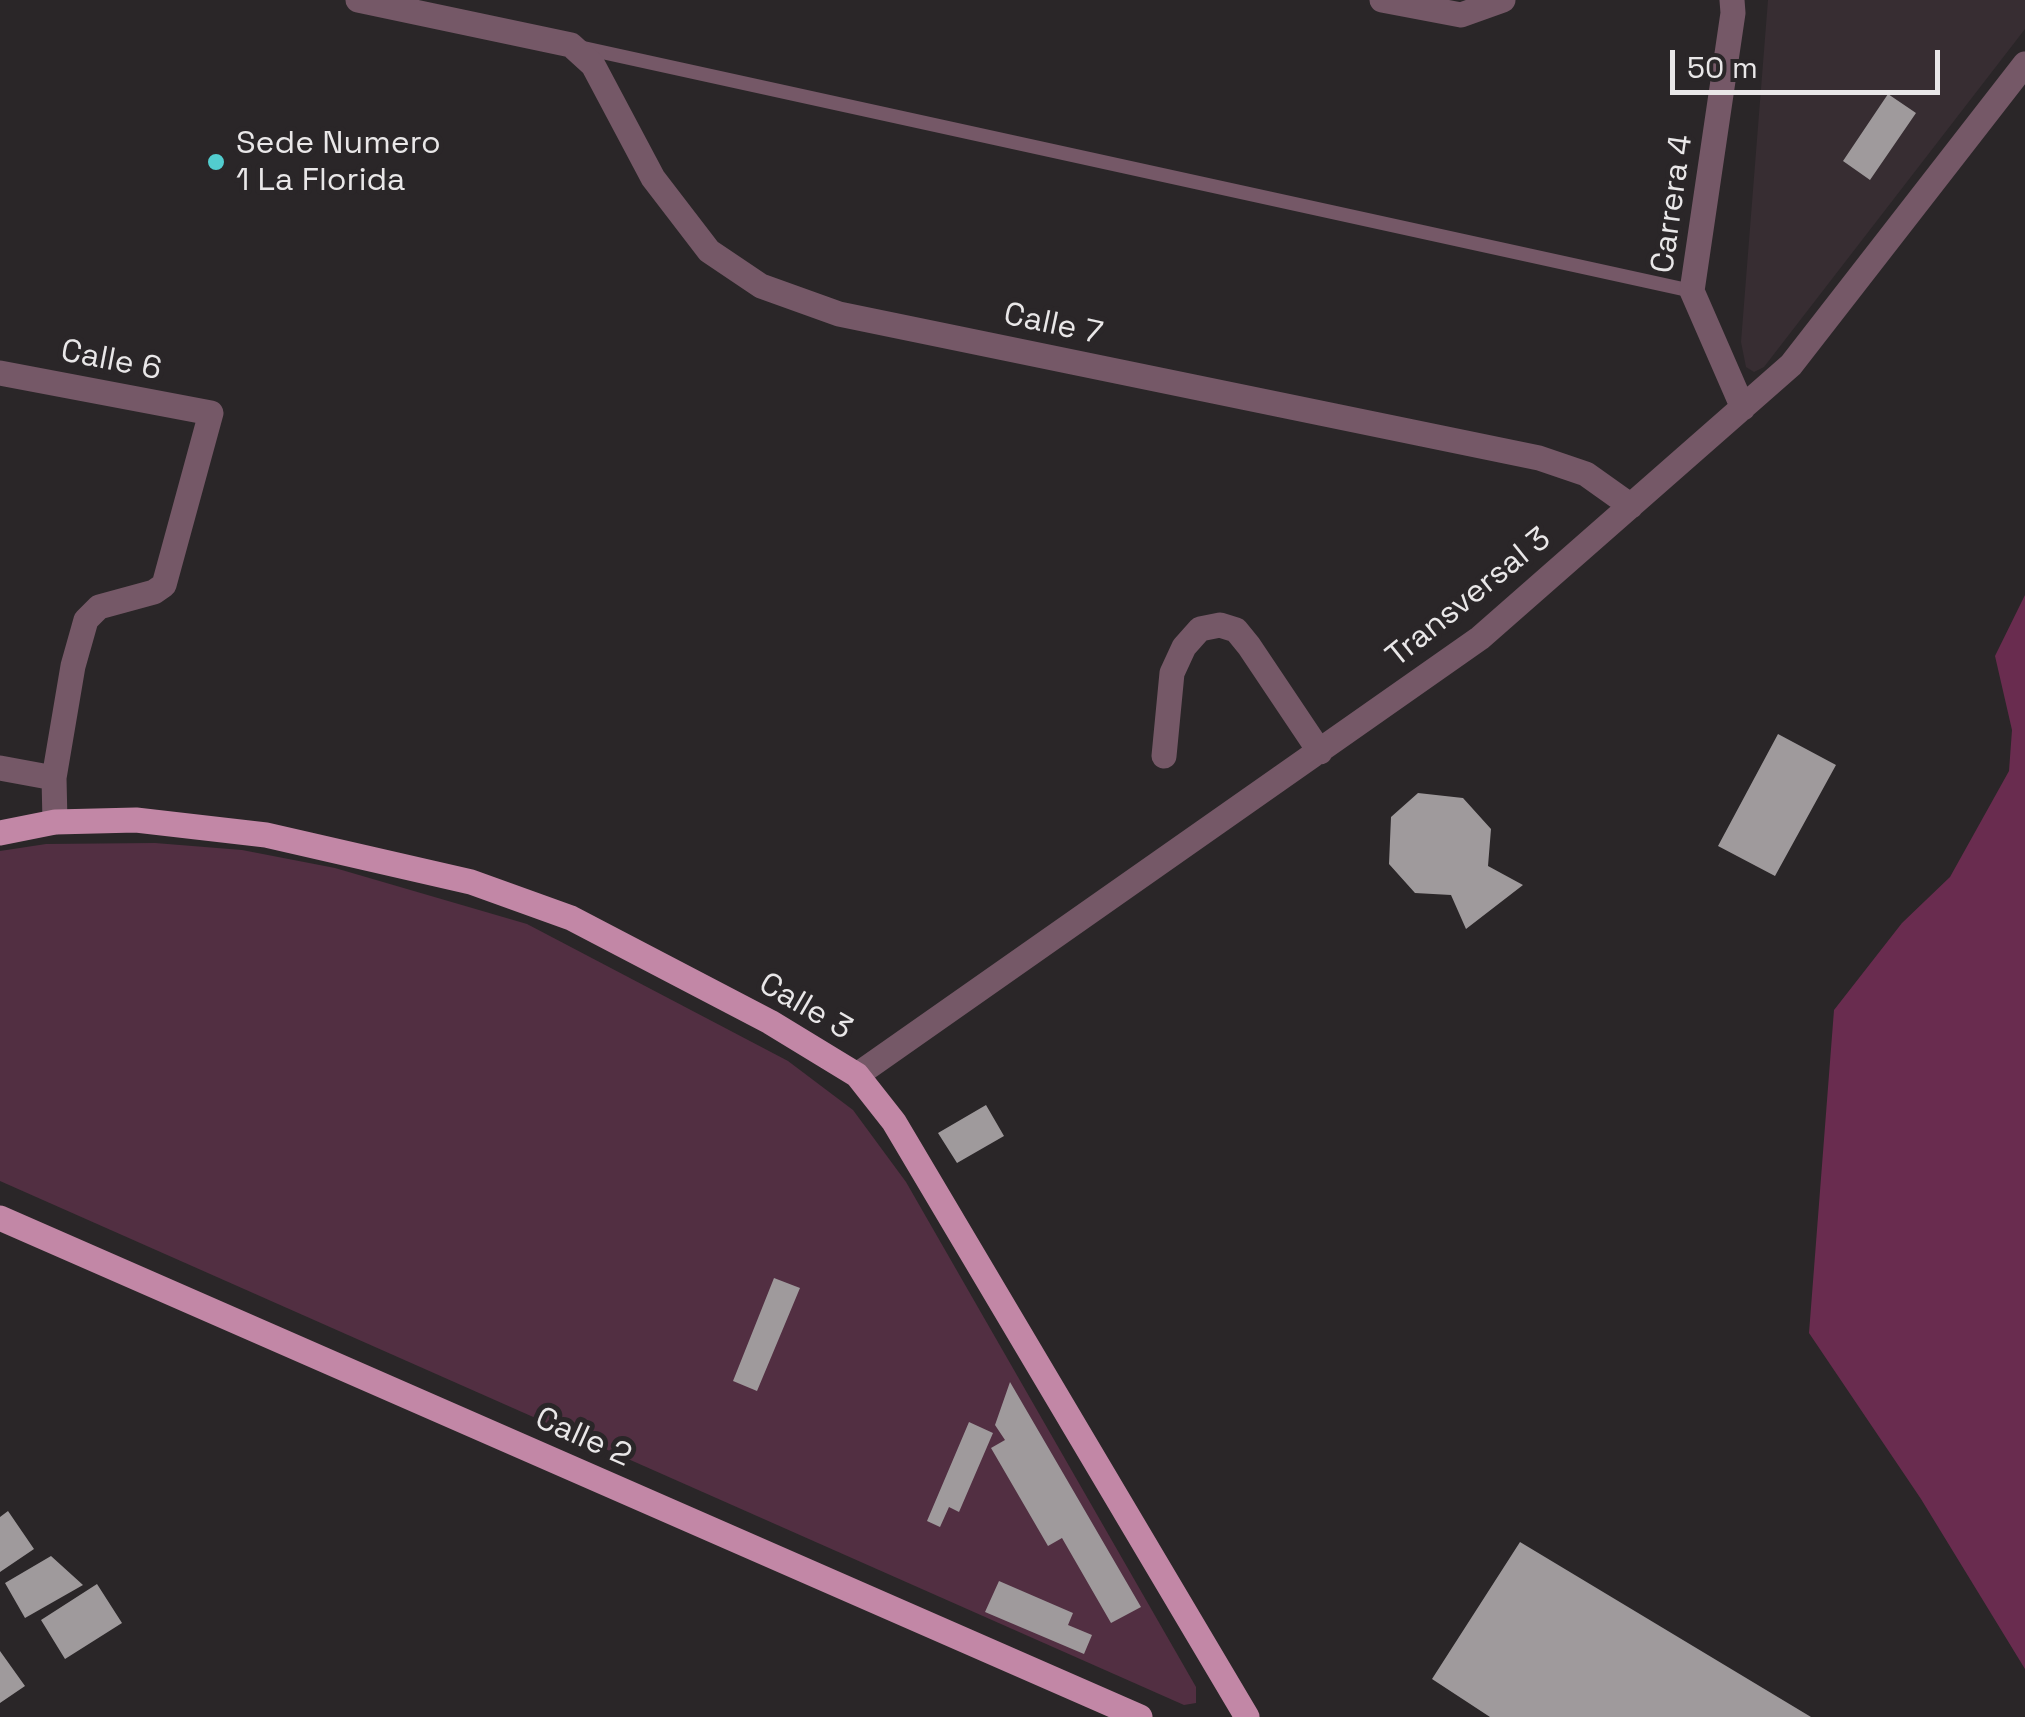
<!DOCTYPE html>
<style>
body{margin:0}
#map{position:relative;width:2025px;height:1717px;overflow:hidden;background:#2a2628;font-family:"Space Grotesk",sans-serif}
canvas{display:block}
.scale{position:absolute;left:1670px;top:50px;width:270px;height:45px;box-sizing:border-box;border:5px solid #e9e7e8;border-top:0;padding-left:12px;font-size:30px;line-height:35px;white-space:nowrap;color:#e9e7e8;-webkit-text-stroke:8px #2a2628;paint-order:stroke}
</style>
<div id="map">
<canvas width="2025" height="1717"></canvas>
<div class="scale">50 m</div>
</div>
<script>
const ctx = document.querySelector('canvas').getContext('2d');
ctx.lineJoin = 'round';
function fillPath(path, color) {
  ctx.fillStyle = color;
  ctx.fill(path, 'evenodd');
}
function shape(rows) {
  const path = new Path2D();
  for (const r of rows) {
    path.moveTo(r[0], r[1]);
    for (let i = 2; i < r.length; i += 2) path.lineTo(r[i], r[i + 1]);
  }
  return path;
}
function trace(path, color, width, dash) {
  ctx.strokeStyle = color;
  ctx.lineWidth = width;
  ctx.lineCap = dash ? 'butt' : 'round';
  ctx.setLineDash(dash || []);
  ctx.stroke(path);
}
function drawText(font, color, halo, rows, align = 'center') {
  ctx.font = font + ' "Space Grotesk",sans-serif';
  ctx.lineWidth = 10;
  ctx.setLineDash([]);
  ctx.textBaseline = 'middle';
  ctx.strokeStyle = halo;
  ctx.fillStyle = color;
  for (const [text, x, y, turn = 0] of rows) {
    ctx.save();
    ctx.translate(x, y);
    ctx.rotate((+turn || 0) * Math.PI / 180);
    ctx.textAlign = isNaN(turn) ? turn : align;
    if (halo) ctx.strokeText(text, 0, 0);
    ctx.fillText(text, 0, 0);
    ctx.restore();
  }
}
fillPath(shape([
 [1768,0,2025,0,2025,29,1764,367,1754,372,1746,367,1741,342]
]), '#372d32');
fillPath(shape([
 [155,843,242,850,335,868,527,924,788,1061,853,1110,906,1182,1196,1687,1196,1703,1184,1705,0,1181,0,851,46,844]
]), '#522f42');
fillPath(shape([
 [2025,595,2025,1669,1921,1499,1809,1333,1834,1010,1902,923,1950,877,2009,771,2012,730,1995,656]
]), '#692c4f');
fillPath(shape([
 [1888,94,1916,113,1870,180,1843,161],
 [1778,734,1836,765,1775,876,1718,846],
 [1418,793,1463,798,1491,829,1488,866,1523,885,1466,929,1451,895,1415,893,1389,864,1391,817],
 [986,1105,1004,1136,957,1163,938,1133],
 [774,1278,800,1288,757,1391,733,1381],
 [1010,1382,1141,1607,1111,1623,1062,1538,1048,1546,991,1448,1005,1440,995,1425],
 [969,1422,993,1433,959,1512,949,1507,940,1527,927,1521],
 [8,1511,34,1549,0,1572,0,1517],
 [1520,1542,1811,1717,1490,1717,1432,1679],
 [51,1556,83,1585,25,1618,5,1583],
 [999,1581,1073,1613,1068,1625,1092,1635,1084,1654,985,1612],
 [97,1584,122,1623,65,1659,41,1620],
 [0,1651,25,1686,0,1703]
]), '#9f9a9c');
trace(shape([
 [579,47,1692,291]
]), '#755867', 14);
trace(shape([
 [358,0,571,45,593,65,653,178,709,251,761,286,839,314,1539,458,1586,474,1631,506],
 [1382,0,1461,15,1503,0],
 [1732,0,1733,13,1692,291,1743,408],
 [0,373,211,413,164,585,154,592,99,607,86,620,73,666,54,778,55,822],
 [1164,756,1172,673,1184,647,1200,629,1220,625,1236,630,1249,646,1320,752],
 [0,768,54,778],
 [857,1075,1480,638,1791,365,2025,64]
]), '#755867', 25);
trace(shape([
 [0,833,55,822,136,820,266,835,471,882,571,918,770,1022,857,1075,894,1122,1247,1717],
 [0,1218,1140,1717]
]), '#c287a6', 25);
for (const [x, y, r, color] of [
 [216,162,10,"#52cdcf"]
]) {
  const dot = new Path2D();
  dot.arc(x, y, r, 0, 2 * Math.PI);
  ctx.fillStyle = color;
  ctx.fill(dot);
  trace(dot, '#2a2628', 4);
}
drawText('32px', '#e9e7e8', '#2a2628', [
 ["Sede Numero",236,144],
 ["1 La Florida",236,181]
], 'left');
drawText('32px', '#e9e7e8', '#2a2628', [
 ["Carrera 4",1673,204,-82],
 ["Calle 7",1053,325,12],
 ["Calle 6",111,361,11],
 ["Transversal 3",1469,598,-39],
 ["Calle 3",805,1007,30],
 ["Calle 2",583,1438,24]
]);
</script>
